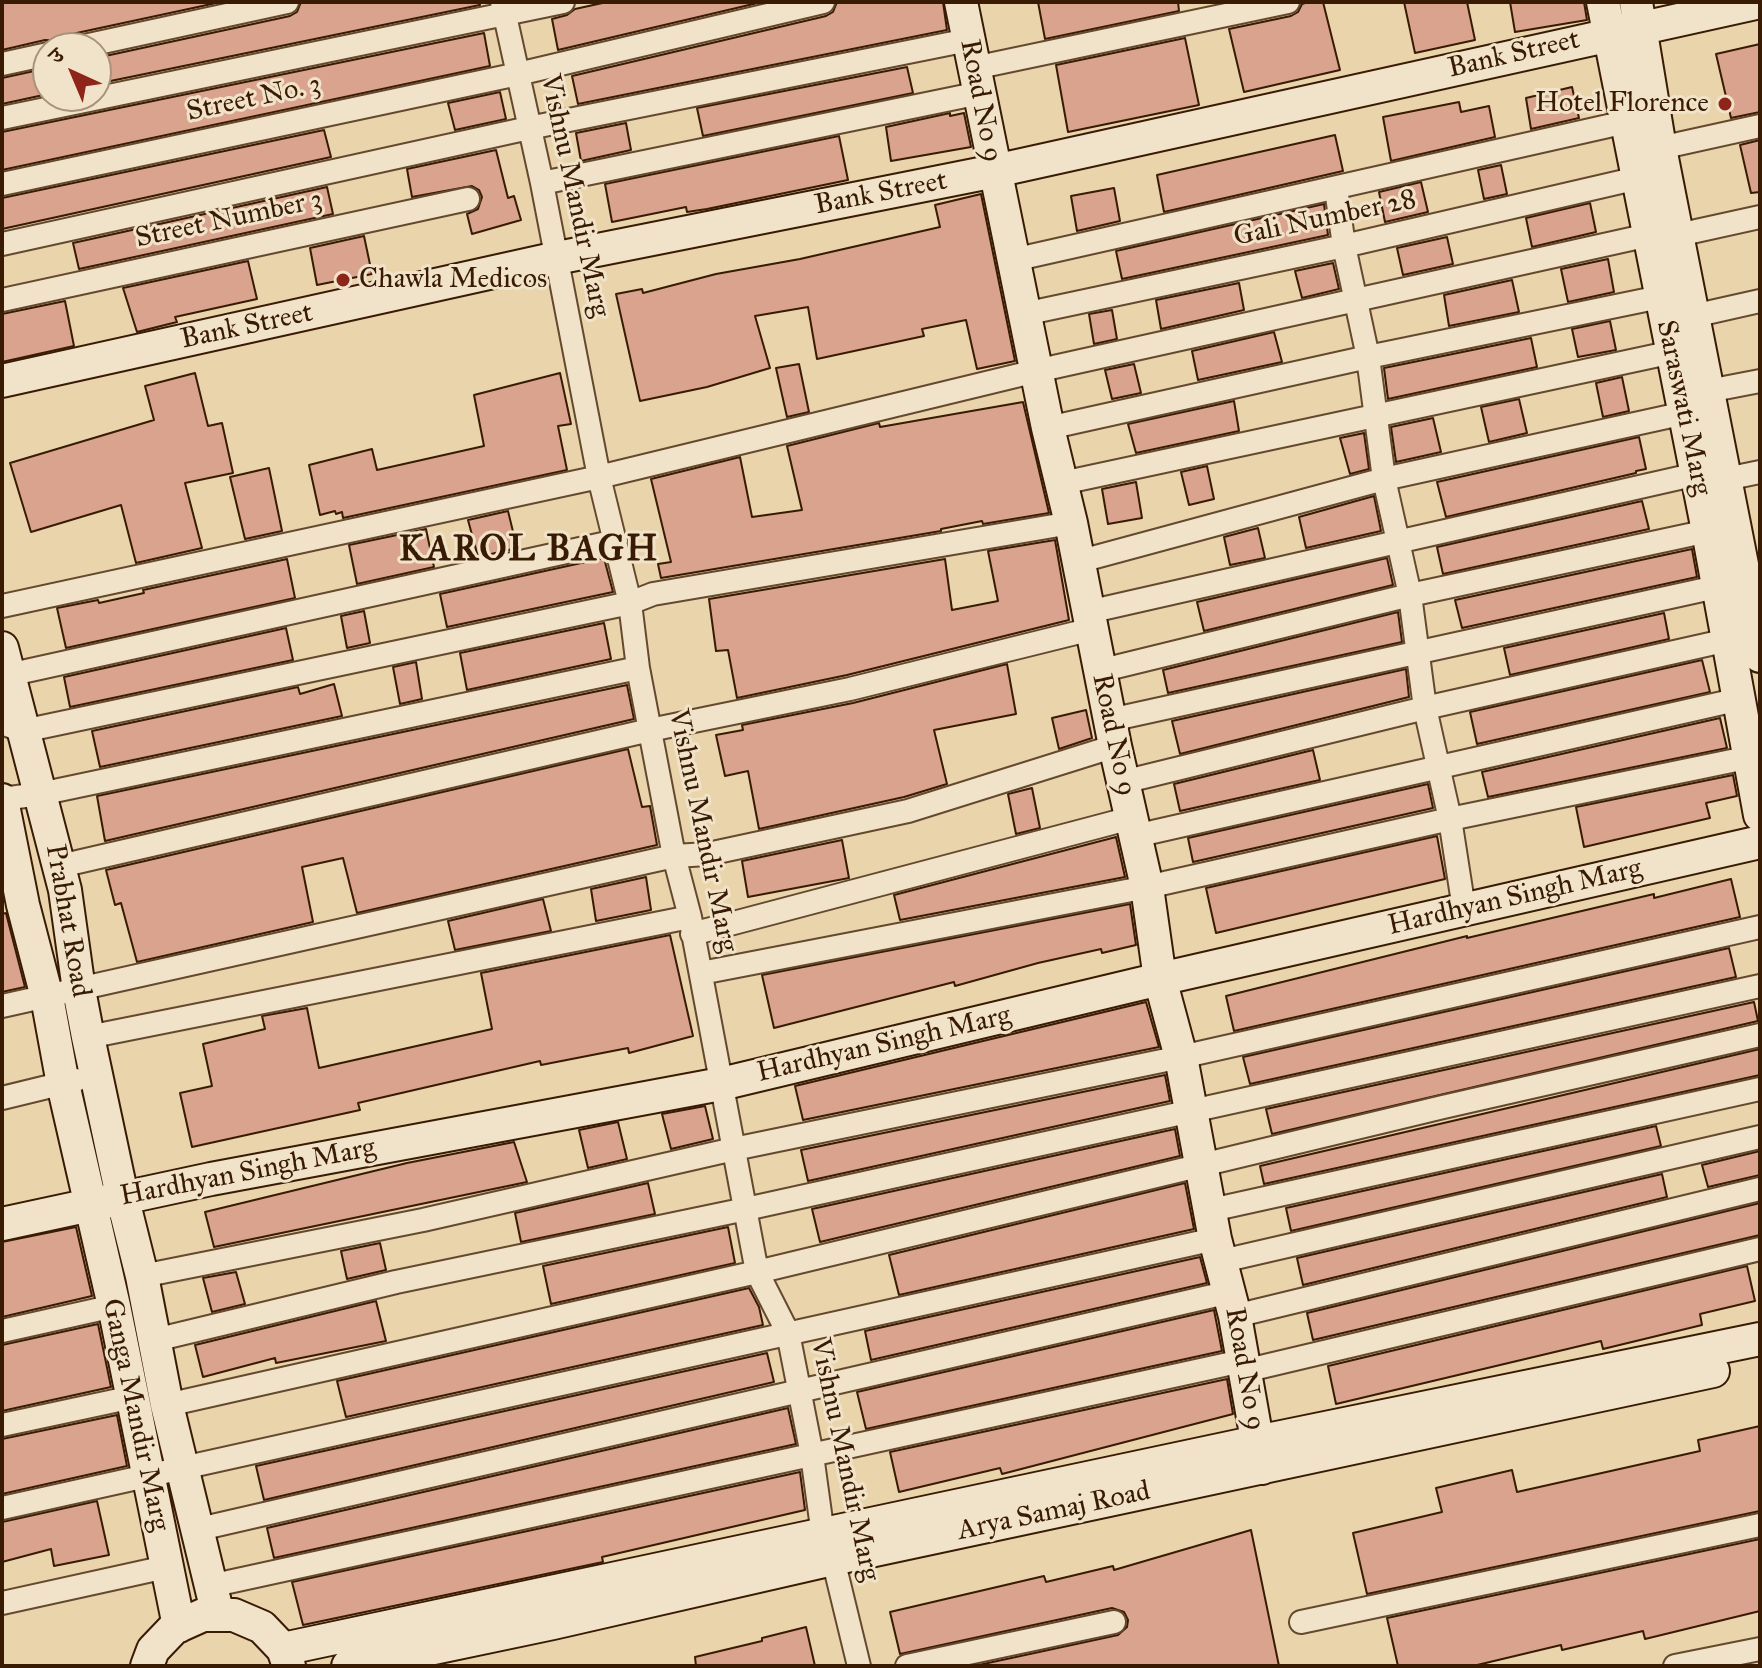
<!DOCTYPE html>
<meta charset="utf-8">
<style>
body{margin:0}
#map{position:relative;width:1762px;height:1668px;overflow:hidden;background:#e9d4ac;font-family:"IM FELL Great Primer","Noto Serif Devanagari",serif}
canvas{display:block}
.frame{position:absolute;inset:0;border:4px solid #391b04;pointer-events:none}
.north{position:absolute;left:32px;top:32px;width:80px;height:80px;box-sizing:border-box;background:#f1e3c9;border:2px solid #a7937a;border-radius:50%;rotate:316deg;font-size:22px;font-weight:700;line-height:32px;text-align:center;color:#391b04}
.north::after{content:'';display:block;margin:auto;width:28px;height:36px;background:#8f2418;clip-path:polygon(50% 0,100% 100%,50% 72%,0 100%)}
</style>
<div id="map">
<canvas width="1762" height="1668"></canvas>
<div class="frame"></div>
<div class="north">उ</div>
</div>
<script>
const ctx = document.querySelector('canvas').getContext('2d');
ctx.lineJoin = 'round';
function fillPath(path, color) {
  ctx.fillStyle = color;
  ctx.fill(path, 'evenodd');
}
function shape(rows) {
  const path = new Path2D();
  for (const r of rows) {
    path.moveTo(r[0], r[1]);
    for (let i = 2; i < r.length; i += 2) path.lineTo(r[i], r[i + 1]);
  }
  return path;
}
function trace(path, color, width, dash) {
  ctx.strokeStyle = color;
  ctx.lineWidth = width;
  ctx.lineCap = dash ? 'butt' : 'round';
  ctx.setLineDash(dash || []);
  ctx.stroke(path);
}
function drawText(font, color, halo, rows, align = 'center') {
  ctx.font = font + ' "IM FELL Great Primer",serif';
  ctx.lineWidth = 6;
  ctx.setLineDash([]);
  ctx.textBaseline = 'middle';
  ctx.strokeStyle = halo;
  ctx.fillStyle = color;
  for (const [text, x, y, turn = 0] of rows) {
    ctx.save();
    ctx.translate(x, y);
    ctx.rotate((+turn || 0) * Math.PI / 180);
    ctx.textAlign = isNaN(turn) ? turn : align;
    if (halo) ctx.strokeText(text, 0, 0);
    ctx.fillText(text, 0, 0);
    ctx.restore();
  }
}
const building = shape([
 [2,2,221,2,72,34,63,41,45,40,2,50,2,2],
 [301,2,479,2,480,5,96,84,96,58,290,16,297,12,301,2],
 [607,2,762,2,558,50,552,19,567,15,575,9,607,2],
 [837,2,943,2,947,30,578,104,572,76,826,16,833,12,837,2],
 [1038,2,1178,2,1179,11,1045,39,1038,2],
 [1308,2,1323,2,1340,70,1244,92,1229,29,1291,16,1298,12,1302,4,1308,2],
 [1404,2,1467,2,1475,40,1415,53,1404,2],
 [1510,2,1584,2,1587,20,1515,32,1510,2],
 [484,33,490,66,2,170,2,132,484,33],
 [1185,38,1199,105,1068,132,1056,65,1185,38],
 [1760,44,1760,112,1731,118,1716,54,1760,44],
 [907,67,913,93,703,136,697,108,907,67],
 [48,68,48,94,2,104,2,78,48,68],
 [1572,87,1579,118,1531,129,1526,98,1572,87],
 [500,92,506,119,455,130,448,103,500,92],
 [1459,102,1461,112,1489,106,1495,137,1391,161,1383,117,1459,102],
 [950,113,950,116,964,113,971,147,891,161,886,127,950,113],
 [626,123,631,150,581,161,576,133,626,123],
 [324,130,331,157,2,229,2,198,324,130],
 [1335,135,1343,171,1164,212,1157,175,1335,135],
 [839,136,848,180,707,209,687,212,686,207,612,222,605,184,839,136],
 [1760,140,1760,192,1751,193,1740,145,1760,140],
 [496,150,508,198,514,196,521,220,472,234,467,214,478,209,482,197,479,190,472,186,412,197,407,169,496,150],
 [1501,165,1507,194,1484,199,1478,170,1501,165],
 [1421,182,1428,212,1385,222,1379,192,1421,182],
 [327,187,333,214,79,269,73,243,327,187],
 [1114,188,1120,221,1077,231,1071,196,1114,188],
 [981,194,1015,361,977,369,966,320,922,329,924,336,817,359,808,307,755,316,770,368,707,387,640,401,616,294,642,289,643,293,716,274,800,259,940,227,935,205,981,194],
 [1590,203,1596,232,1532,247,1526,218,1590,203],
 [1324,204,1328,235,1122,279,1116,251,1324,204],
 [364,236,372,274,317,285,310,248,364,236],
 [1447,237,1453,264,1403,275,1397,248,1447,237],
 [1608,259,1614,292,1568,302,1561,269,1608,259],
 [248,261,257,299,175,317,177,322,137,332,123,288,248,261],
 [1333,263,1339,289,1302,298,1295,271,1333,263],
 [1512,280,1519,312,1449,326,1444,295,1512,280],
 [1239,283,1244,310,1161,329,1156,300,1239,283],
 [65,301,74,346,2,362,2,314,65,301],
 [1112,310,1117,339,1094,344,1089,314,1112,310],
 [1610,321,1616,350,1578,357,1572,329,1610,321],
 [1274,332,1282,362,1198,380,1192,351,1274,332],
 [1531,338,1537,367,1388,399,1384,368,1531,338],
 [799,364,809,412,787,417,776,368,799,364],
 [1134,364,1141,393,1112,399,1105,370,1134,364],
 [195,373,208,426,222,423,233,473,185,483,202,548,136,563,121,505,31,532,10,463,154,420,145,386,195,373],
 [560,373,571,424,558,426,567,470,343,518,342,512,336,514,335,511,320,515,309,465,372,449,377,470,484,446,474,395,560,373],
 [1622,377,1629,411,1603,417,1596,383,1622,377],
 [1519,399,1527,433,1489,442,1481,407,1519,399],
 [1234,401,1239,431,1136,453,1128,424,1234,401],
 [1023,402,1049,513,983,524,982,521,941,529,941,531,661,578,658,564,671,562,651,479,740,457,752,517,802,510,787,446,879,423,880,427,1023,402],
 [1433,418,1441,452,1396,462,1391,427,1433,418],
 [1364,433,1369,469,1350,474,1340,438,1364,433],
 [1639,437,1646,469,1636,471,1636,473,1446,517,1437,482,1639,437],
 [1207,466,1214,499,1189,505,1181,472,1207,466],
 [269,468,282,531,245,539,230,477,269,468],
 [1136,482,1142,518,1108,524,1102,489,1136,482],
 [1374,496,1381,531,1306,548,1299,517,1374,496],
 [1642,501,1649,529,1443,574,1437,547,1642,501],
 [508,511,517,548,478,557,468,520,508,511],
 [1258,528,1265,558,1230,565,1224,537,1258,528],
 [426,529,434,567,357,584,349,545,426,529],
 [1055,540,1069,620,847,675,737,698,728,650,716,651,709,599,945,559,952,610,998,601,988,551,1055,540],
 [1692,549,1697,577,1462,628,1455,600,1692,549],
 [604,558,613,592,447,627,440,594,604,558],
 [1387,558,1393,585,1204,631,1197,602,1387,558],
 [287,559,295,598,66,648,57,608,98,600,99,603,144,593,143,590,287,559],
 [364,611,370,643,347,648,341,616,364,611],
 [1398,612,1402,642,1168,693,1163,670,1398,612],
 [1664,613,1669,639,1510,675,1504,648,1664,613],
 [604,623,611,659,467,690,460,653,604,623],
 [286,628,293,660,70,707,64,677,286,628],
 [1702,660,1710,692,1477,744,1470,712,1702,660],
 [416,662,422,699,400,704,393,667,416,662],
 [1007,664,1016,714,934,730,947,784,904,797,759,829,748,771,725,776,716,735,743,730,742,725,853,703,1007,664],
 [1406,669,1409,697,1180,754,1172,721,1406,669],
 [334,684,342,716,100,767,92,731,298,687,300,694,334,684],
 [627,685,634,719,105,841,97,796,627,685],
 [1086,710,1092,738,1059,749,1052,718,1086,710],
 [1720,718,1727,748,1488,797,1482,772,1720,718],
 [628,749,642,807,650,806,657,845,357,913,343,858,302,867,313,922,137,962,121,903,115,905,106,870,628,749],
 [1313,750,1320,780,1180,811,1174,784,1313,750],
 [1733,775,1737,796,1706,803,1710,818,1584,847,1576,807,1733,775],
 [1428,784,1433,808,1193,862,1188,838,1428,784],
 [1032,788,1040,828,1016,834,1008,794,1032,788],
 [1437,836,1445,879,1216,933,1206,888,1437,836],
 [1116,837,1125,877,900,920,894,895,1116,837],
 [842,840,849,878,748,897,742,861,842,840],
 [646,877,651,910,596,921,591,889,646,877],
 [1731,879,1740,917,1234,1031,1226,996,1467,936,1467,938,1654,894,1654,898,1731,879],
 [543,899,551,931,455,950,448,921,543,899],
 [1130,904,1136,945,1102,953,1101,949,1038,963,955,986,954,982,774,1028,762,975,1130,904],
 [6,913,25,987,2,992,2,914,6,913],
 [670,935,693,1036,629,1053,628,1048,541,1065,540,1061,358,1103,360,1110,192,1147,180,1093,212,1086,203,1044,265,1029,262,1016,307,1008,319,1068,492,1029,481,973,670,935],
 [1729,948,1736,977,1250,1084,1243,1057,1729,948],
 [1146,1002,1159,1047,803,1120,795,1086,1146,1002],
 [1754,1002,1758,1021,1272,1134,1266,1109,1754,1002],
 [1760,1049,1760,1075,1264,1184,1260,1166,1760,1049],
 [1165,1075,1170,1101,808,1181,801,1150,1165,1075],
 [705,1106,713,1139,671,1149,662,1114,705,1106],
 [618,1122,627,1159,588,1168,579,1130,618,1122],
 [1656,1126,1661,1146,1291,1231,1286,1208,1656,1126],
 [1175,1129,1180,1156,820,1242,812,1209,1175,1129],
 [514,1142,527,1182,214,1247,205,1212,407,1163,514,1142],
 [1760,1151,1760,1175,1708,1187,1702,1165,1760,1151],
 [1662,1174,1667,1197,1303,1285,1297,1258,1662,1174],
 [648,1183,655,1214,521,1242,515,1213,648,1183],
 [1185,1183,1194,1229,899,1295,889,1255,1185,1183],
 [1760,1203,1760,1235,1313,1340,1307,1313,1760,1203],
 [76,1227,92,1296,2,1317,2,1242,76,1227],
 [728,1227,735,1263,551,1304,543,1266,728,1227],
 [380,1243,386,1270,347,1279,341,1251,380,1243],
 [1200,1257,1207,1283,871,1360,865,1331,1200,1257],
 [1747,1266,1755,1301,1700,1314,1702,1325,1603,1349,1601,1341,1336,1404,1328,1366,1747,1266],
 [236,1272,245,1304,212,1312,203,1278,236,1272],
 [749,1288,759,1307,763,1325,346,1417,337,1381,749,1288],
 [376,1301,386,1341,276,1363,275,1358,203,1377,195,1345,376,1301],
 [1214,1310,1222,1351,866,1429,857,1392,1214,1310],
 [98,1324,111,1387,2,1411,2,1345,98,1324],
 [767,1353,774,1382,264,1500,256,1466,767,1353],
 [1227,1379,1233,1414,1002,1474,1000,1468,899,1492,890,1452,1227,1379],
 [788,1408,796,1444,274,1558,267,1528,788,1408],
 [117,1415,127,1466,2,1494,2,1439,117,1415],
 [1760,1426,1760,1511,1367,1594,1353,1533,1442,1512,1436,1488,1512,1470,1517,1492,1700,1451,1698,1440,1760,1426],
 [800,1472,805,1510,602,1557,603,1562,303,1625,292,1582,800,1472],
 [97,1501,109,1555,54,1566,51,1549,2,1562,2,1522,97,1501],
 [1251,1530,1279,1666,974,1666,1118,1635,1127,1627,1128,1620,1124,1612,1112,1608,900,1654,890,1612,1044,1576,1046,1582,1113,1566,1114,1570,1251,1530],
 [1760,1539,1760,1611,1645,1639,1643,1631,1562,1650,1561,1645,1473,1666,1398,1666,1387,1618,1760,1539],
 [806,1627,815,1666,696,1666,695,1657,762,1641,762,1638,806,1627]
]);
fillPath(building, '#d9a38d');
trace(building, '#391b04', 2);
const street = shape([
 [502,2,542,183,599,477,630,603,638,668,674,856,690,917,757,1272,788,1333,812,1455,823,1535,833,1559,859,1666],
 [75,48,287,2],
 [2,64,48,54],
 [974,68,1288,2],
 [2,118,563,2],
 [1660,148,1760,126],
 [542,183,980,93],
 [2,184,518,74,823,2],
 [1336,189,1344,246,1368,357,1384,479,1410,595,1425,708,1450,819,1464,909],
 [1678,235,1760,217],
 [2,244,529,128,968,40],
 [1013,260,1626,122],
 [2,300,468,199],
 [1024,314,1344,246,1638,178],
 [1693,316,1760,301],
 [1708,391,1760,381],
 [1048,428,1368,357,1660,297],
 [1062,483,1673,352],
 [1077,562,1384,479,1685,413],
 [2,606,599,477,1036,371,1649,235],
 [1088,612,1697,474,1726,479,1760,472],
 [1099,671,1410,595,1708,531],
 [8,675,616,541],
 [1110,720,1716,587],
 [2,723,23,731,630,603,653,594,1071,523],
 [1123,782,1425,708,1728,640],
 [2,799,40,794,638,668],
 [1135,836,1740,699],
 [60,866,650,730,850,689,1092,629],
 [692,934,1131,818],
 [701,973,1147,887,1450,819,1751,757],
 [2,1006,674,856,708,854,908,811,1115,746],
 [88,1037,690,917],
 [2,1098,76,1080],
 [1211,1210,1760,1089],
 [1222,1261,1760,1137],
 [142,1276,423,1220,734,1149,1181,1057,1760,927],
 [1235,1316,1760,1189],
 [2,1331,114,1306],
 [155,1340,396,1282,746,1209,1760,986],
 [1244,1371,1760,1249],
 [167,1405,757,1272,1443,1107,1760,1035],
 [2,1425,133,1397],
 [2,1508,1215,1239],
 [195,1530,1230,1292],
 [210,1586,1242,1361],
 [2,1603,166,1567],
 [1301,1622,1760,1525],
 [907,1666,1114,1622],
 [1675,1666,1760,1649]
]);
const secondary = shape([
 [961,2,1048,428,1071,523,1115,746,1147,887,1160,979,1181,1057,1215,1239,1235,1316,1262,1468],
 [1603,2,1708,531,1760,815],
 [1636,2,1660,148,1760,656],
 [2,381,557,258,995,171,1760,2],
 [2,648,65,890,79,990,88,1037,122,1196,142,1276,167,1405,218,1615],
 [2,800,23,905,47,997,63,1084,114,1306,179,1626],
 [2,1224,211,1179,721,1084,1160,979,1760,842],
 [283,1649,1257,1442,1760,1339],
 [147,1666,153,1650,174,1628,203,1615,234,1615,262,1627,283,1649,289,1666],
 [348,1666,553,1623,833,1559,1713,1371]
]);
trace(street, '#65492e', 26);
trace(secondary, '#391b04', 36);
trace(street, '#f1e3c9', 22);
trace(secondary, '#f1e3c9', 32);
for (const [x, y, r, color] of [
 [1725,104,8,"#8f2418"],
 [343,280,8,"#8f2418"]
]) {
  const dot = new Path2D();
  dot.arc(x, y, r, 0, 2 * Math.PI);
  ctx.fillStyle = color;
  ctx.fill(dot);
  trace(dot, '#f1e3c9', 3);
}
drawText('28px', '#391b04', '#f1e3c9', [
 ["Bank Street",1514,55,-13],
 ["Street No. 3",254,99,-12],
 ["Road No 9",980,101,79],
 ["Bank Street",881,194,-11],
 ["Vishnu Mandir Marg",574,196,78],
 ["Gali Number 28",1325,219,-12],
 ["Street Number 3",229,220,-12],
 ["Bank Street",247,327,-12],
 ["Saraswati Marg",1683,408,78],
 ["Road No 9",1113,735,78],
 ["Vishnu Mandir Marg",702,831,78],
 ["Hardhyan Singh Marg",1515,898,-13],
 ["Prabhat Road",67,921,80],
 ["Hardhyan Singh Marg",884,1045,-13],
 ["Hardhyan Singh Marg",248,1173,-11],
 ["Road No 9",1244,1369,80],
 ["Ganga Mandir Marg",135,1415,78],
 ["Vishnu Mandir Marg",844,1460,78],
 ["Arya Samaj Road",1054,1512,-12]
]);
drawText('28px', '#391b04', '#f1e3c9', [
 ["Hotel Florence",1709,104],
 ["Chawla Medicos",359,280,"left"]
], 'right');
ctx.letterSpacing = '2px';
drawText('bold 36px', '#391b04', '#f1e3c9', [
 ["KAROL BAGH",529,551]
]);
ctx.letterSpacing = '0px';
</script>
